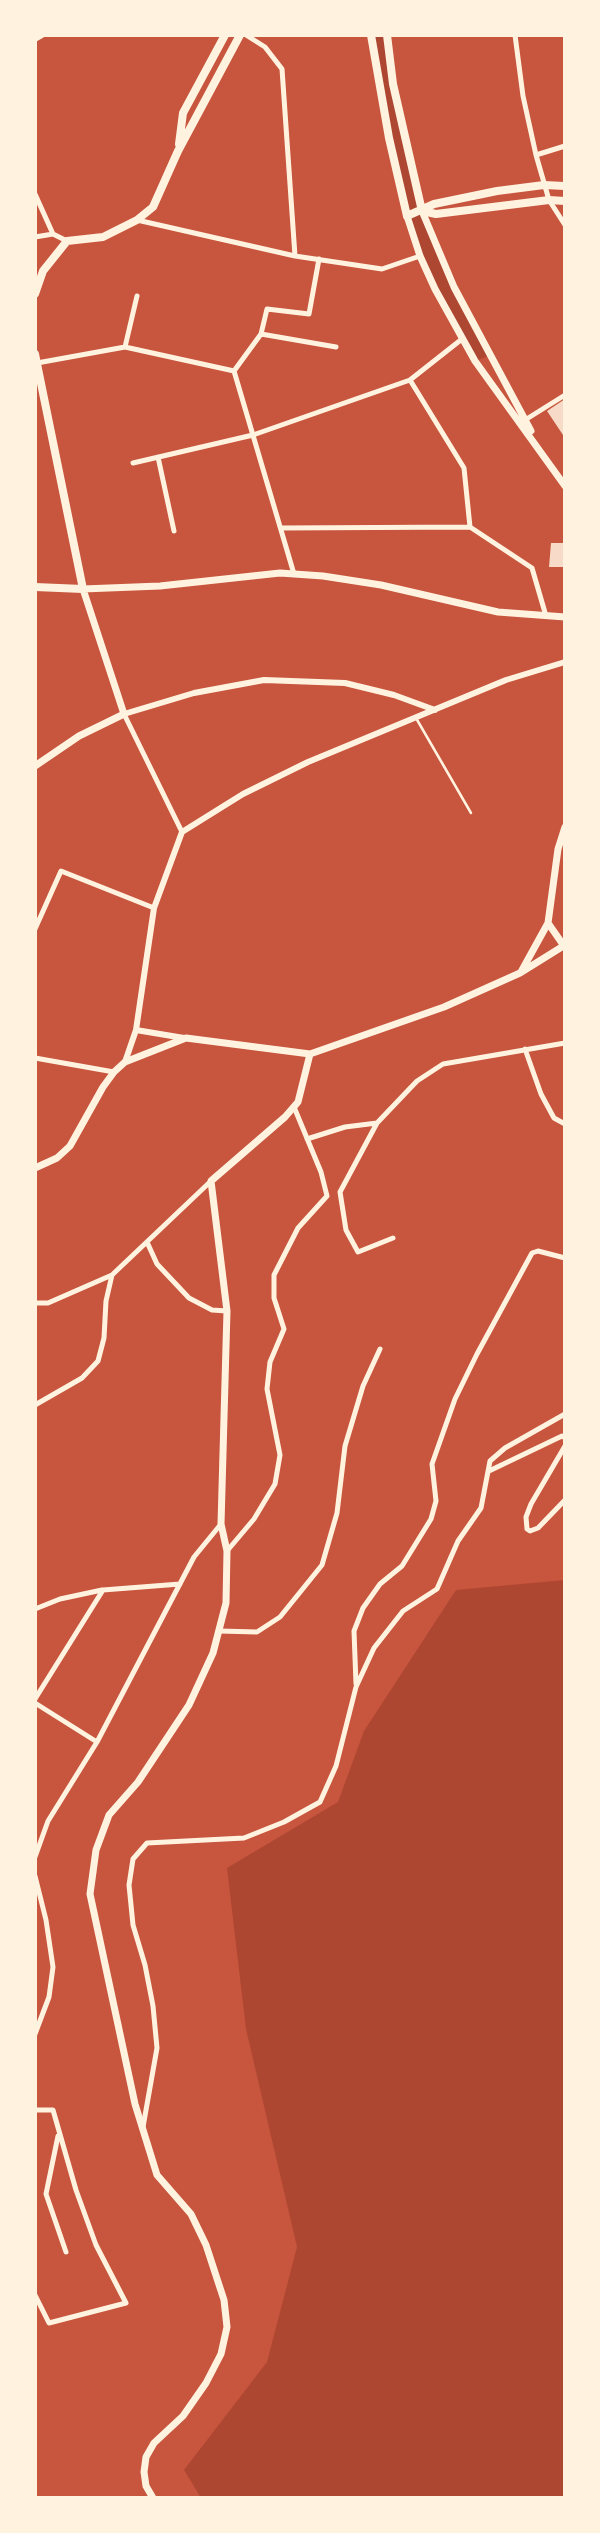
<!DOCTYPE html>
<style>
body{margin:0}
#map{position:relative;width:600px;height:2533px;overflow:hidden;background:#c8553d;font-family:Ubuntu,sans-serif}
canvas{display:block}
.frame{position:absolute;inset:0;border:37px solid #fff3e0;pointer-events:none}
</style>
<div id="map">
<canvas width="600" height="2533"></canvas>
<div class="frame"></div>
</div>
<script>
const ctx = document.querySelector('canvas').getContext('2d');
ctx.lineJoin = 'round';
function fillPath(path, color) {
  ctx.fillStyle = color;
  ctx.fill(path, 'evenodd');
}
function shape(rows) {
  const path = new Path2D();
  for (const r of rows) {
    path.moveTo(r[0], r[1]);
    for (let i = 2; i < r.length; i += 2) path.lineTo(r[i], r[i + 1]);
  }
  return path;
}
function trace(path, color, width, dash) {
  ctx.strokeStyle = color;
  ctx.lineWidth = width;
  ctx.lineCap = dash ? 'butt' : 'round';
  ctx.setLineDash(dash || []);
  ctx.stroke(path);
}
fillPath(shape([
 [371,35,388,35,393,84,422,211,454,287,491,355,475,361,455,327,411,228],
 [565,1580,565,2498,201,2498,184,2470,267,2362,297,2247,246,2029,227,1868,338,1802,364,1731,456,1590]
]), '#ae4732');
fillPath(shape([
 [565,399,565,438,547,411],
 [551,543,565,543,565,567,549,567]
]), '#f7dbc8');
trace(shape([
 [416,718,471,813]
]), '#fff3e0', 2.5);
trace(shape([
 [246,35,265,47,282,69,295,256],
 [515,35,523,96,536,155,549,200,565,225],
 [536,155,565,146],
 [35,194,53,234],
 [137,220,295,256,382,269,420,256],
 [35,237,53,234,67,241],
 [261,334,336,347],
 [125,347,137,296],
 [37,363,125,347,234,371,294,574],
 [234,371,261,334,267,309,309,314,319,259],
 [410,380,464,468,470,527],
 [525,420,565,395],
 [158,457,174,531],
 [133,463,253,435,410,380,462,339],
 [281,528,470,527,532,568,546,616],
 [124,714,182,832],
 [35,929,61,871,154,908],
 [525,1049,541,1094,554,1118,565,1124],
 [35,1058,114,1072],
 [377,1123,340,1192,346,1230,358,1252,393,1238],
 [307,1139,345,1127,377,1123,417,1081,443,1064,565,1043],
 [147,1242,157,1264,189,1298,212,1310,227,1311],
 [35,1303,48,1303,112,1275,211,1181],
 [35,1405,82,1378,98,1361,104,1338,106,1301,112,1275],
 [565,1446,531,1504,526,1517,527,1529,530,1531,538,1528,565,1500],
 [489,1471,562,1436,565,1438],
 [227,1551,254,1519,275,1484,280,1455,267,1389,270,1362,284,1329,274,1298,274,1275,298,1228,327,1196,321,1172,294,1107],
 [35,1609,60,1599,102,1590],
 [219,1631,257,1632,280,1617,322,1565,337,1513,345,1446,363,1386,380,1349],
 [356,1684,354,1631,363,1608,380,1584,402,1566,431,1519,436,1501,432,1464,455,1399,477,1354,532,1253,538,1251,565,1258],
 [35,1699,103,1590,180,1584],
 [35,1703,97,1742],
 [35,1857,48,1821,97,1742,194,1557,221,1524],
 [35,1876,46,1920,53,1967,49,1997,35,2034],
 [35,2110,53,2110,76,2190,96,2245,126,2303,49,2323,35,2295],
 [143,2127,157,2048,153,2006,145,1965,133,1925,129,1885,133,1859,147,1843,244,1838,284,1822,320,1802,336,1766,356,1687,374,1648,403,1611,437,1589,458,1541,481,1508,490,1461,505,1448,565,1414],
 [58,2136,46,2194,66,2252]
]), '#fff3e0', 5);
trace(shape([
 [35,39,42,35],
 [124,714,194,693,264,680,345,683,394,695,435,710],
 [136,1030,184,1038],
 [125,1062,136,1030,154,908,182,832,243,794,308,762,506,680,565,662]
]), '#fff3e0', 6);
trace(shape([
 [422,211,454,287,531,431],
 [407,216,420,256,435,289,475,361,565,486],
 [35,766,79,736,124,714,83,589,160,586,280,573,323,576,381,585,498,612,565,617],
 [548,923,564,946],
 [521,972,548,923,558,849,565,827],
 [35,1168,57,1158,70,1146,103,1087,114,1072,125,1062,186,1038,310,1054,444,1007,520,973,565,945],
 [153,2498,146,2486,144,2472,146,2457,154,2443,183,2416,206,2383,221,2354,227,2327,224,2300,206,2245,191,2214,157,2175,135,2104,90,1894,96,1850,109,1815,138,1782,189,1705,213,1653,226,1603,227,1551,221,1524,227,1311,211,1181,285,1117,298,1102,310,1054]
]), '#fff3e0', 7);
trace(shape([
 [371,35,389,138,407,216,434,204,497,191,544,185,565,186],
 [387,35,393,84,422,211],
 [179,144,183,113,225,35],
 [422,211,436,214,549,200,565,201],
 [35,294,43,271,67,241,103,237,137,220,153,207,178,151,240,35],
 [35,354,83,589,35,587]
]), '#fff3e0', 8);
</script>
